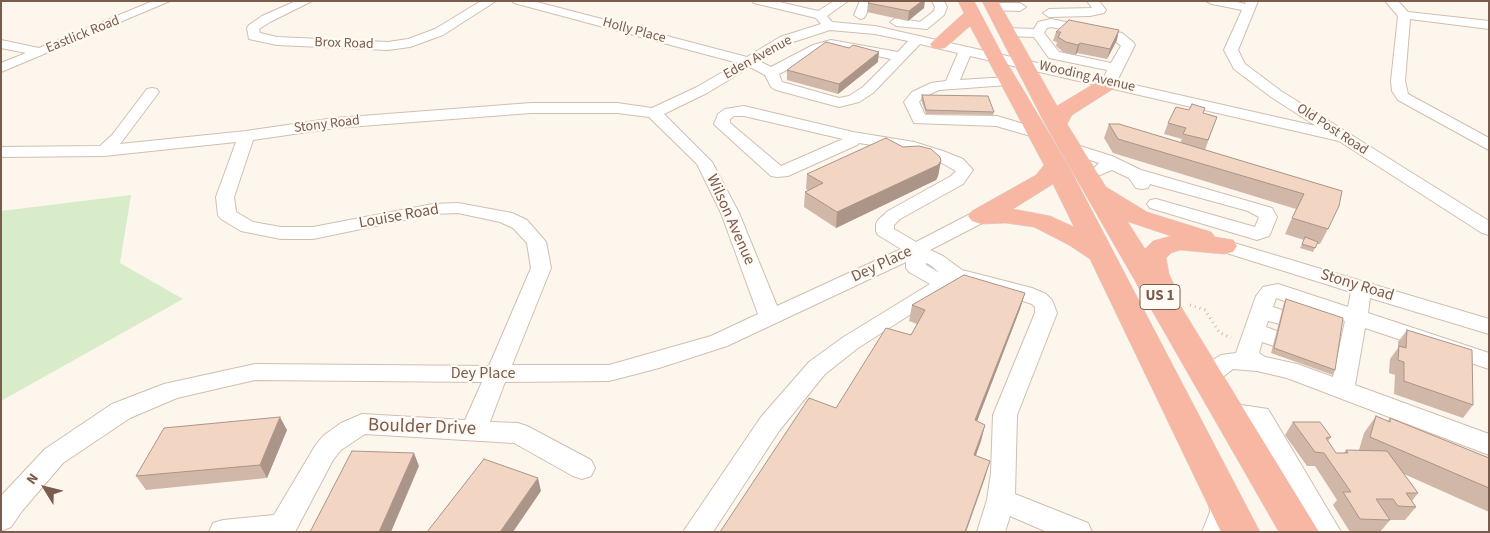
<!DOCTYPE html>
<style>
body{margin:0}
#map{position:relative;width:1490px;height:533px;overflow:hidden;background:#fdf6ec;font-family:"Source Sans 3",sans-serif}
canvas{display:block}
.frame{position:absolute;inset:0;border:2px solid #7a5c4d;pointer-events:none}
.north{position:absolute;left:20px;top:463px;width:50px;height:50px;-webkit-text-stroke:4px #fffaf3;paint-order:stroke;rotate:306deg;font-size:14px;font-weight:700;line-height:20px;text-align:center;color:#7a5c4d}
.north::after{content:'';display:block;margin:auto;width:18px;height:22px;background:#7a5c4d;clip-path:polygon(50% 0,100% 100%,50% 72%,0 100%)}
</style>
<div id="map">
<canvas width="1490" height="533"></canvas>
<div class="frame"></div>
<div class="north">N</div>
</div>
<script>
const ctx = document.querySelector('canvas').getContext('2d');
ctx.lineJoin = 'round';
function fillPath(path, color) {
  ctx.fillStyle = color;
  ctx.fill(path, 'evenodd');
}
function shape(rows) {
  const path = new Path2D();
  for (const r of rows) {
    path.moveTo(r[0], r[1]);
    for (let i = 2; i < r.length; i += 2) path.lineTo(r[i], r[i + 1]);
  }
  return path;
}
function trace(path, color, width, dash) {
  ctx.strokeStyle = color;
  ctx.lineWidth = width;
  ctx.lineCap = dash ? 'butt' : 'round';
  ctx.setLineDash(dash || []);
  ctx.stroke(path);
}
function drawText(font, color, halo, rows, align = 'center') {
  ctx.font = font + ' "Source Sans 3",sans-serif';
  ctx.lineWidth = 4.5;
  ctx.setLineDash([]);
  ctx.textBaseline = 'middle';
  ctx.strokeStyle = halo;
  ctx.fillStyle = color;
  for (const [text, x, y, turn = 0] of rows) {
    ctx.save();
    ctx.translate(x, y);
    ctx.rotate((+turn || 0) * Math.PI / 180);
    ctx.textAlign = isNaN(turn) ? turn : align;
    if (halo) ctx.strokeText(text, 0, 0);
    ctx.fillText(text, 0, 0);
    ctx.restore();
  }
}
fillPath(shape([
 [131,195,120,263,183,299,1,401,1,211]
]), '#d8ecc9');
const minor = shape([
 [153,1,170,1,1,72,1,63,26,53,1,48,1,40,39,48,153,1],
 [296,1,312,1,270,22,259,29,260,33,277,37,388,42,408,39,435,29,481,1,496,1,443,35,410,47,388,50,277,45,249,39,247,28,249,25,262,16,296,1],
 [512,1,533,1,747,57,780,37,821,24,816,18,754,3,752,1,775,1,818,11,834,1,848,1,827,16,832,22,875,26,1104,78,1107,70,1049,58,1034,37,1007,36,1001,32,1007,28,1034,29,1038,22,1051,19,1122,33,1133,42,1135,45,1117,81,1316,126,1271,97,1234,69,1224,50,1242,10,1212,4,1206,1,1233,1,1245,4,1246,1,1258,1,1238,50,1245,64,1281,91,1489,221,1489,235,1482,233,1339,141,970,56,960,80,1008,77,1013,78,1015,81,1013,84,1008,85,939,90,922,98,919,102,925,115,997,116,1044,130,1046,133,1044,136,1038,138,996,126,914,123,904,102,912,92,931,83,946,81,958,53,920,44,873,93,859,102,839,107,776,90,771,87,765,75,750,67,707,93,664,114,712,162,739,213,777,306,901,249,878,235,876,231,876,224,878,220,888,211,951,176,956,171,931,157,912,151,859,143,857,145,788,176,777,177,771,176,717,127,714,124,718,114,725,109,744,106,853,132,914,142,943,151,963,159,973,170,963,184,900,219,894,225,894,229,916,242,974,212,981,210,988,212,990,216,988,220,930,250,943,256,962,270,1032,288,1046,294,1052,300,1057,313,1017,415,1015,494,1088,523,1092,532,1047,532,1010,516,1005,532,977,532,987,500,991,473,993,415,1035,313,1035,307,1032,304,966,282,961,282,858,348,825,374,779,431,713,532,683,532,761,417,809,362,842,338,930,284,909,272,906,268,906,262,727,346,659,368,609,381,505,382,490,422,518,423,527,426,591,460,595,468,591,476,582,479,573,476,514,443,365,434,341,450,333,460,295,532,209,532,213,523,223,520,274,515,315,446,323,436,341,423,362,414,465,420,482,382,255,380,177,398,130,418,63,463,22,511,11,527,1,531,1,496,45,449,112,404,164,384,255,364,489,366,531,268,527,243,513,228,500,222,458,213,433,214,313,239,281,239,241,231,221,219,218,215,216,197,236,142,104,156,1,157,1,147,100,146,112,135,147,89,152,88,157,89,159,92,120,144,246,131,335,118,531,103,617,103,652,108,697,87,738,63,514,3,512,1],
 [1051,27,1113,39,1121,46,1111,63,1059,52,1044,33,1047,28,1051,27],
 [830,30,875,34,908,41,898,52,831,40,813,45,771,67,759,61,790,43,830,30],
 [832,48,854,51,891,59,863,87,849,96,839,98,782,82,779,74,823,51,832,48],
 [531,113,617,113,649,117,697,164,721,213,758,314,711,336,609,365,512,365,551,268,546,242,527,220,512,213,458,203,433,204,313,227,281,227,253,222,236,212,234,197,253,140,335,128,531,113],
 [734,116,744,116,843,139,781,166,730,123,730,119,734,116],
 [926,263,929,264,940,273,926,265,926,263],
 [860,1,873,1,864,18,860,19,854,15,860,1],
 [932,1,944,1,947,7,944,15,927,29,896,26,890,22,896,18,920,22,934,11,935,7,932,1],
 [1087,1,1099,1,1106,10,1104,13,1090,16,1049,17,1043,13,1049,9,1092,8,1087,1],
 [1385,1,1398,1,1408,12,1489,21,1489,29,1410,19,1405,81,1408,94,1489,138,1489,150,1398,100,1392,91,1391,81,1398,16,1385,1],
 [993,3,1020,3,1026,7,1020,11,989,10,987,7,993,3],
 [1070,143,1112,156,1141,170,1272,208,1277,217,1271,232,1269,236,1257,240,1150,208,1147,204,1150,200,1156,199,1255,227,1259,217,1248,211,1150,184,1148,188,1142,189,1136,188,1129,178,1112,170,1100,175,1094,174,1092,170,1099,163,1064,151,1062,148,1064,145,1070,143],
 [1224,240,1489,319,1489,334,1370,298,1368,313,1489,353,1489,369,1365,328,1355,385,1489,434,1489,455,1287,378,1257,371,1233,369,1215,383,1207,385,1199,383,1195,377,1209,362,1221,355,1236,353,1256,296,1263,287,1278,284,1348,307,1351,292,1217,250,1214,246,1217,242,1224,240],
 [1276,298,1345,321,1333,377,1297,364,1265,357,1259,353,1262,342,1274,346,1282,343,1285,338,1282,333,1266,327,1268,321,1280,324,1288,322,1291,317,1288,312,1273,307,1276,298],
 [1228,403,1268,409,1341,532,1312,532,1251,424,1219,419,1216,412,1219,405,1228,403],
 [1223,490,1233,494,1237,502,1238,512,1230,532,1202,532,1210,512,1209,502,1213,494,1223,490]
]);
const highway = shape([
 [958,1,974,1,1003,56,1068,165,1260,532,1221,532,1090,259,1069,245,1034,227,1006,223,981,224,972,221,968,216,972,211,1036,175,1044,165,970,26,945,48,939,49,933,48,930,44,964,13,958,1],
 [1053,184,1074,227,1050,216,1013,209,1053,184],
 [982,1,998,1,1057,106,1102,79,1109,77,1116,79,1119,83,1116,87,1072,115,1067,124,1106,187,1147,212,1211,232,1215,237,1233,240,1237,246,1233,252,1224,254,1180,250,1171,253,1166,258,1169,274,1175,287,1172,292,1319,532,1279,532,1045,124,982,1],
 [1127,221,1129,222,1171,236,1153,241,1145,249,1127,221]
]);
trace(minor, '#d1beb0', 2);
trace(highway, '#dad1cd', 1);
trace(shape([
 [1190,305,1205,310,1219,332,1231,338]
]), '#d9b8a5', 3, [1, 4]);
fillPath(minor, '#fff');
fillPath(highway, '#f7b7a3');
fillPath(shape([
 [868,3,924,8,908,21,867,12],
 [1056,32,1117,40,1107,59,1077,53,1075,55,1063,52,1056,46,1057,42,1053,41],
 [878,62,838,94,787,80,787,70],
 [922,95,994,112,993,115,926,114,921,99],
 [1203,113,1217,117,1205,150,1342,191,1328,229,1320,244,1317,244,1313,252,1300,248,1304,240,1285,234,1296,209,1113,153,1104,138,1109,124,1180,143,1182,139,1164,134,1168,123],
 [903,147,941,161,938,176,936,180,836,228,804,207,805,192,808,190,806,189,807,174],
 [1025,293,1020,309,977,421,985,425,976,455,985,478,836,408,911,335,917,324,909,321,912,305],
 [1286,299,1335,370,1333,375,1271,353,1284,303],
 [1407,330,1473,405,1463,418,1394,394,1395,375,1389,373,1390,359,1398,348,1398,342],
 [1376,416,1388,421,1390,418,1489,458,1489,512,1404,474,1418,493,1412,501,1416,507,1405,520,1390,520,1380,532,1350,532,1333,505,1337,500,1315,466,1307,466,1285,435,1293,422,1331,437,1328,441,1336,453,1344,453,1346,450,1359,450,1364,433],
 [287,430,267,478,146,490,136,476]
]), '#d1b7a8');
fillPath(shape([
 [922,1,925,1,924,8,908,21,909,11],
 [1119,30,1117,40,1107,59,1110,49],
 [1080,43,1077,53,1075,55,1078,45],
 [879,52,878,62,838,94,839,84],
 [941,161,938,176,936,180,836,228,837,212],
 [1025,293,1020,309,971,437,975,420],
 [280,417,287,430,267,478,260,465],
 [985,425,981,441,970,472,974,455],
 [414,453,419,466,391,532,379,532],
 [990,461,985,478,966,532,965,532],
 [538,478,541,491,513,532,500,532]
]), '#aa9588');
const building = shape([
 [870,1,922,1,909,11,868,3,870,1],
 [1069,20,1119,30,1110,49,1080,43,1078,45,1066,42,1058,37,1061,32,1056,32,1069,20],
 [826,42,849,48,853,45,879,52,839,84,787,70,826,42],
 [922,95,988,96,994,112,926,110,922,95],
 [1192,104,1205,108,1203,113,1217,117,1208,140,1183,134,1186,128,1168,123,1176,107,1189,110,1192,104],
 [1109,124,1119,124,1342,191,1339,206,1328,229,1292,218,1304,194,1118,139,1109,124],
 [886,138,903,147,919,146,931,149,940,157,941,161,938,165,837,212,805,192,823,183,807,174,886,138],
 [1305,237,1318,242,1315,248,1302,244,1305,237],
 [964,275,1025,293,975,420,985,425,974,455,990,461,965,532,720,532,809,398,836,408,886,328,911,335,925,310,912,305,964,275],
 [1286,299,1343,318,1335,370,1274,348,1286,299],
 [1407,330,1472,350,1473,405,1404,381,1404,362,1398,360,1399,346,1406,348,1407,330],
 [1376,416,1390,422,1390,418,1489,458,1489,488,1370,437,1376,416],
 [280,417,260,465,136,476,164,428,280,417],
 [1293,422,1320,422,1331,437,1326,438,1336,453,1348,453,1346,450,1387,451,1418,493,1406,493,1416,507,1398,506,1393,499,1376,499,1390,520,1360,519,1343,492,1351,492,1324,453,1315,452,1293,422],
 [352,451,414,453,379,532,310,532,352,451],
 [484,459,538,478,500,532,427,532,484,459]
]);
fillPath(building, '#f3d5c3');
trace(building, '#aa9588', 1);
drawText('14px', '#7a5c4d', '#fffaf3', [
 ["Holly Place",634,31,15],
 ["Eastlick Road",83,35,-22],
 ["Brox Road",344,44,2],
 ["Eden Avenue",758,58,-29],
 ["Wooding Avenue",1087,77,13],
 ["Stony Road",327,125,-7],
 ["Old Post Road",1332,130,33]
]);
for (const [x, y, w] of [
 [1160,297,40]
]) {
  const box = new Path2D();
  box.roundRect(x - w / 2, y - 12.5, w, 25, 4);
  ctx.fillStyle = '#fffaf3';
  ctx.fill(box);
  trace(box, '#7a5c4d', 1);
}
drawText('bold 15px', '#7a5c4d', null, [
 ["US 1",1160,297]
]);
drawText('16px', '#7a5c4d', '#fffaf3', [
 ["Louise Road",399,217,-10],
 ["Wilson Avenue",730,220,66],
 ["Dey Place",882,265,-25],
 ["Stony Road",1357,286,17],
 ["Dey Place",483,374]
]);
drawText('19px', '#7a5c4d', '#fffaf3', [
 ["Boulder Drive",422,428,2]
]);
</script>
